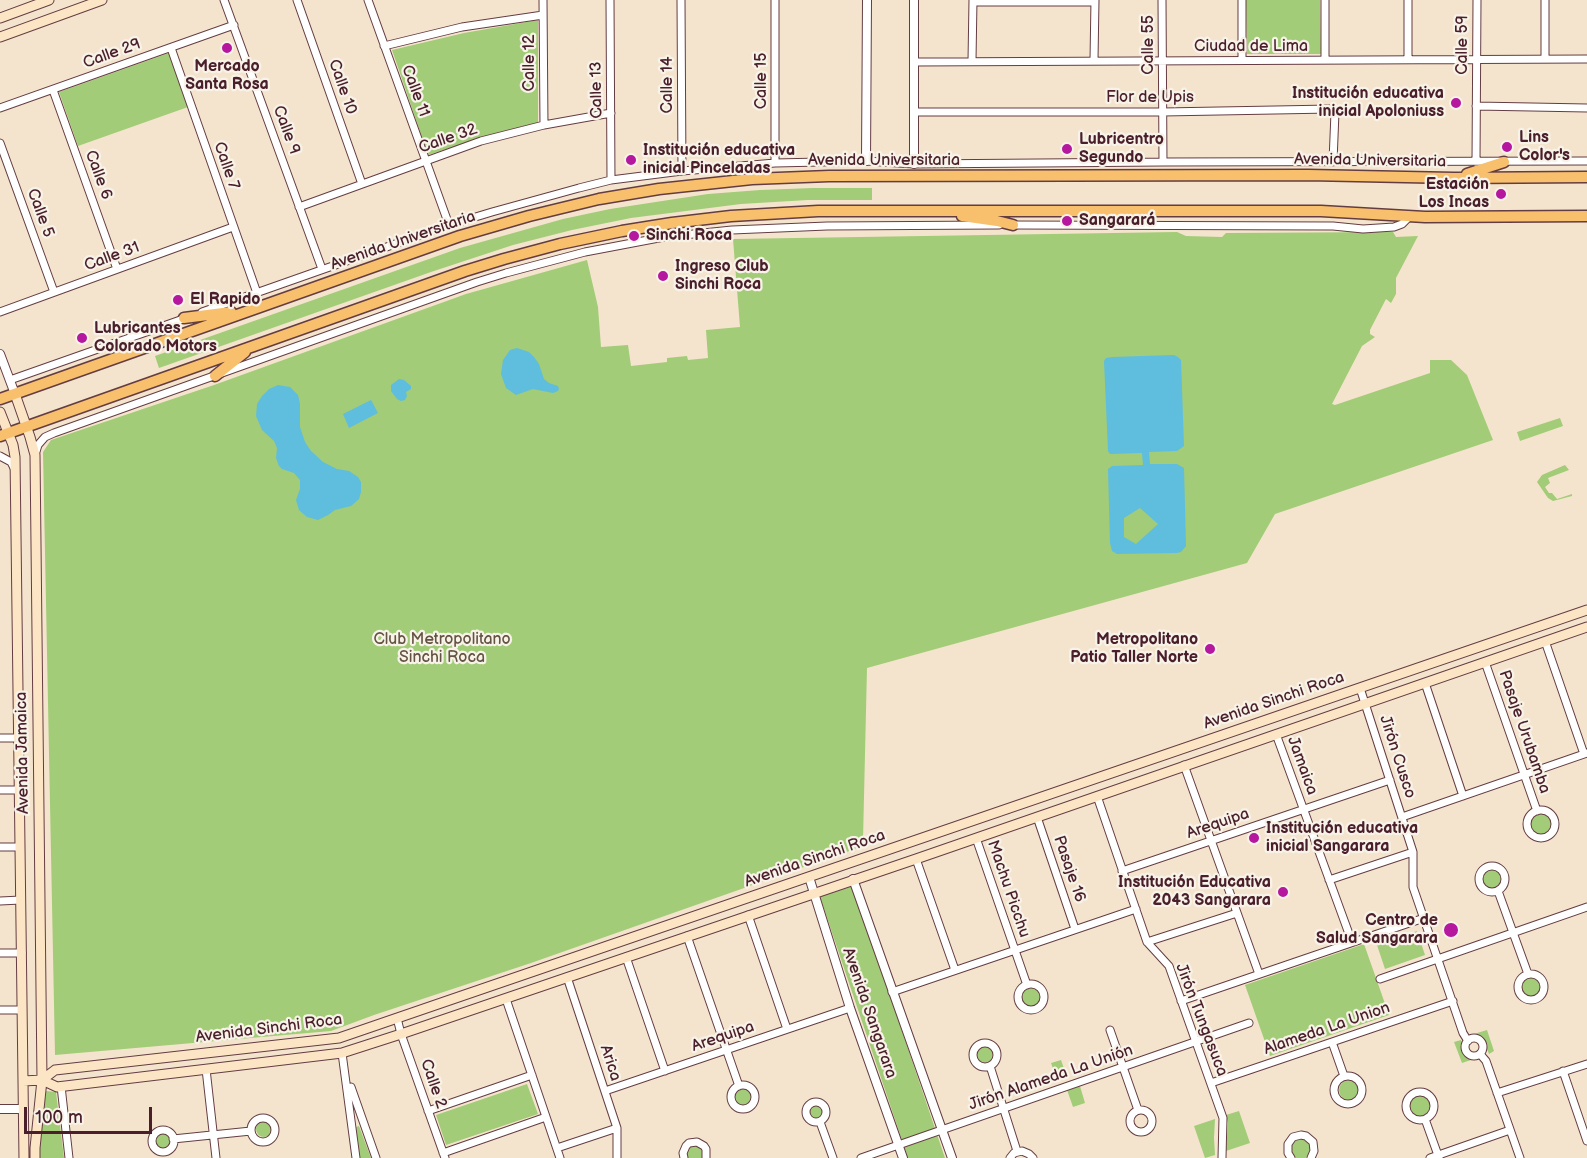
<!DOCTYPE html>
<meta charset="utf-8">
<style>
body{margin:0}
#map{position:relative;width:1587px;height:1158px;overflow:hidden;background:#f5e4cd;font-family:"Balsamiq Sans",sans-serif}
canvas{display:block}
.scale{position:absolute;left:24px;top:1107px;width:128px;height:27px;box-sizing:border-box;border:3px solid #4a1f2b;border-top:0;padding-left:8px;font-size:18px;line-height:21px;white-space:nowrap;color:#4a1f2b;-webkit-text-stroke:4px #f7f3e8;paint-order:stroke}
</style>
<div id="map">
<canvas width="1587" height="1158"></canvas>
<div class="scale">100 m</div>
</div>
<script>
const ctx = document.querySelector('canvas').getContext('2d');
ctx.lineJoin = 'round';
function fillPath(path, color) {
  ctx.fillStyle = color;
  ctx.fill(path, 'evenodd');
}
function shape(rows) {
  const path = new Path2D();
  for (const r of rows) {
    if (r.length === 3) {
      path.moveTo(r[0] + r[2], r[1]);
      path.arc(r[0], r[1], r[2], 0, 2 * Math.PI);
      continue;
    }
    path.moveTo(r[0], r[1]);
    for (let i = 2; i < r.length; i += 2) path.lineTo(r[i], r[i + 1]);
  }
  return path;
}
function trace(path, color, width, dash) {
  ctx.strokeStyle = color;
  ctx.lineWidth = width;
  ctx.lineCap = dash ? 'butt' : 'round';
  ctx.setLineDash(dash || []);
  ctx.stroke(path);
}
function drawText(font, color, halo, rows, align = 'center') {
  ctx.font = font + ' "Balsamiq Sans",sans-serif';
  ctx.lineWidth = 4.5;
  ctx.setLineDash([]);
  ctx.textBaseline = 'middle';
  ctx.strokeStyle = halo;
  ctx.fillStyle = color;
  for (const [text, x, y, turn = 0] of rows) {
    ctx.save();
    ctx.translate(x, y);
    ctx.rotate((+turn || 0) * Math.PI / 180);
    ctx.textAlign = isNaN(turn) ? turn : align;
    if (halo) ctx.strokeText(text, 0, 0);
    ctx.fillText(text, 0, 0);
    ctx.restore();
  }
}
fillPath(shape([
 [1246,0,1320,0,1321,54,1247,54],
 [538,20,538,123,483,137,428,155,392,50,464,33],
 [169,53,188,107,78,146,59,92],
 [813,188,872,188,872,200,808,200,741,204,631,218,572,230,513,245,431,272,159,368,155,356,460,248,563,219,610,209,708,194,760,190],
 [1177,232,1186,236,1222,237,1226,233,1393,232,1396,237,1418,236,1396,278,1396,294,1391,303,1386,299,1370,330,1370,334,1375,337,1362,346,1332,404,1335,405,1430,373,1430,360,1451,360,1467,375,1493,440,1275,514,1247,563,867,668,863,840,855,849,531,963,374,1015,331,1031,55,1055,43,452,51,440,214,385,466,294,587,260,598,307,601,347,628,345,631,366,667,362,667,358,687,356,688,360,708,358,706,330,740,327,733,239],
 [1560,418,1563,426,1520,441,1517,432],
 [1565,465,1569,470,1548,478,1550,483,1545,487,1549,493,1552,493,1557,499,1572,494,1572,496,1553,501,1548,498,1537,482,1542,475],
 [1541,824,11],
 [1492,879,11],
 [853,886,945,1158,908,1158,820,897],
 [1417,931,1425,955,1385,969,1377,945],
 [1364,944,1389,1015,1270,1056,1245,985],
 [1531,987,10],
 [1031,998,11],
 [1487,1030,1494,1051,1489,1054,1485,1044,1481,1038,1475,1036,1474,1034],
 [1461,1040,1464,1051,1468,1056,1474,1059,1462,1063,1454,1042],
 [985,1055,8],
 [1061,1060,1067,1077,1057,1080,1051,1063],
 [1349,1090,10],
 [527,1084,538,1114,446,1145,436,1115],
 [1080,1086,1085,1103,1073,1107,1067,1090],
 [743,1097,9],
 [46,1091,56,1092,64,1158,40,1158,39,1148],
 [1420,1106,11],
 [816,1112,8],
 [1239,1111,1250,1143,1226,1151,1228,1123,1226,1115],
 [1215,1119,1214,1138,1215,1155,1205,1158,1194,1126],
 [264,1129,8],
 [359,1126,371,1158,359,1158,356,1127],
 [163,1141,8],
 [1301,1149,10],
 [697,1145,704,1151,703,1158,687,1158,687,1150,691,1146]
]), '#a2cc78');
fillPath(shape([
 [517,348,529,352,534,357,539,364,544,379,549,383,558,386,559,389,558,391,553,393,533,389,516,395,506,388,501,374,503,360,510,350],
 [1174,355,1178,357,1181,360,1184,446,1177,451,1149,452,1150,464,1177,464,1184,468,1186,546,1181,552,1177,553,1117,554,1112,551,1110,543,1108,469,1112,466,1143,465,1142,453,1110,454,1108,451,1104,361,1106,358,1112,357],
 [1140,508,1158,524,1136,544,1124,537,1124,518],
 [399,379,404,380,411,386,411,389,406,392,407,396,405,400,401,401,397,399,391,391,391,385],
 [278,385,290,387,298,395,300,404,300,427,305,442,311,451,323,462,337,469,349,471,358,477,361,482,361,492,359,499,351,506,335,510,328,515,318,520,307,517,299,510,296,500,300,489,300,480,294,473,282,469,279,466,276,458,277,448,274,441,262,430,256,416,257,404,262,396,269,389],
 [371,400,378,413,349,428,343,414]
]), '#5fbddd');
const minor = shape([
 [224,0,322,269],
 [297,0,362,184],
 [368,0,449,225],
 [543,0,544,125],
 [610,0,611,180],
 [681,0,682,171],
 [775,0,775,163],
 [1162,0,1163,162],
 [1408,0,1408,60],
 [1545,0,1545,59],
 [973,2,1095,2],
 [384,46,462,27,543,15],
 [171,48,257,293],
 [1094,60,1095,0],
 [1242,60,1242,0],
 [1325,60,1325,0],
 [972,61,973,0],
 [914,62,1587,59],
 [53,90,117,269],
 [1476,106,1587,108],
 [0,108,234,25],
 [914,112,1163,112,1331,109,1335,112,1333,162],
 [0,143,54,292],
 [1476,162,1477,0],
 [299,207,481,141,544,125,611,113],
 [1010,225,1333,226,1363,229,1394,227,1402,224,1409,217],
 [0,312,233,227],
 [202,312,449,225,492,212,579,188,611,180,682,171,775,163,866,161,914,164,1163,162,1587,161],
 [10,380,186,318],
 [35,455,38,445,45,437,54,433,477,282,506,273,585,252,664,237,732,230,827,226,999,225],
 [0,456,11,462,15,470],
 [1545,641,1584,754],
 [1485,662,1537,811],
 [1425,683,1463,796],
 [1360,688,1413,852,1413,887,1463,1033,1468,1041],
 [1276,734,1352,942],
 [0,738,19,738],
 [1184,765,1259,974],
 [0,790,20,790],
 [1097,796,1147,942,1169,966,1223,1118,1222,1158],
 [1541,824,14],
 [1037,817,1075,929],
 [1402,817,1587,753],
 [976,838,1027,985],
 [0,847,20,847],
 [916,859,955,970],
 [1492,879,13],
 [1122,871,1390,780],
 [1329,880,1413,852],
 [1498,891,1528,974],
 [0,901,21,900],
 [748,915,787,1029],
 [687,936,739,1086],
 [1147,942,1237,913],
 [0,953,22,953],
 [626,957,665,1071],
 [1531,987,13],
 [567,977,617,1128,617,1158],
 [1380,979,1587,907],
 [1031,997,13],
 [892,992,1136,909],
 [506,999,560,1158],
 [1181,1001,1424,918],
 [0,1010,22,1010],
 [397,1018,401,1034,445,1158],
 [1110,1030,1138,1110],
 [1474,1047,9],
 [1332,1042,1344,1076],
 [985,1055,12],
 [342,1053,356,1158],
 [1480,1054,1486,1061,1520,1158],
 [990,1066,1017,1151],
 [206,1069,216,1158],
 [1563,1071,1587,1141],
 [1348,1090,14],
 [1211,1083,1453,1001],
 [743,1097,12],
 [61,1086,69,1158],
 [351,1087,376,1158],
 [605,1091,850,1008],
 [1420,1106,14],
 [1497,1093,1587,1064],
 [816,1112,10],
 [1141,1121,11],
 [428,1111,532,1075],
 [263,1130,12],
 [1425,1119,1439,1158],
 [820,1122,833,1158],
 [163,1141,11],
 [173,1139,251,1131],
 [557,1148,617,1128],
 [443,1153,546,1117],
 [684,1158,683,1153,686,1146,689,1143,697,1142,704,1146,706,1149,706,1158],
 [861,1158,1249,1023],
 [1010,1158,1014,1153,1022,1151,1029,1154,1033,1158],
 [1291,1158,1288,1153,1288,1144,1293,1137,1301,1135,1306,1136,1313,1142,1314,1151,1311,1158],
 [1430,1158,1510,1130]
]);
const tertiary = shape([
 [914,0,914,164],
 [866,161,867,0],
 [0,354,15,394],
 [809,877,850,1008,903,1158],
 [853,879,952,1158],
 [0,1109,24,1109]
]);
const secondary = shape([
 [0,18,49,0],
 [0,37,102,0],
 [15,394,30,437,35,455,42,1080,35,1148,35,1158],
 [0,412,13,445,15,457,24,1158],
 [42,1080,55,1070,339,1038,1587,610],
 [23,1081,42,1080,57,1087,342,1053,401,1034,916,859,1587,627]
]);
const primary = shape([
 [1467,174,1504,162],
 [962,216,997,221,1013,225],
 [184,318,231,312],
 [215,376,245,352],
 [0,399,460,236,529,216,599,199,659,189,752,179,829,176,1308,175,1454,178,1587,177],
 [0,436,465,271,504,259,560,244,622,231,672,223,731,216,818,211,1321,211,1425,217,1587,216]
]);
trace(minor, '#643d43', 9);
trace(tertiary, '#643d43', 10);
trace(secondary, '#643d43', 11);
trace(primary, '#643d43', 13);
trace(minor, '#fff', 7);
trace(tertiary, '#fff', 8);
trace(secondary, '#fce5c4', 9);
trace(primary, '#f8bf6c', 10);
for (const [x, y, r, color] of [
 [227,48,6,"#b5179e"],
 [1456,103,6,"#b5179e"],
 [1507,147,6,"#b5179e"],
 [1067,149,6,"#b5179e"],
 [631,160,6,"#b5179e"],
 [1501,194,6,"#b5179e"],
 [1067,221,6,"#b5179e"],
 [634,236,6,"#b5179e"],
 [663,276,6,"#b5179e"],
 [178,300,6,"#b5179e"],
 [82,338,6,"#b5179e"],
 [1210,649,6,"#b5179e"],
 [1254,838,6,"#b5179e"],
 [1283,892,6,"#b5179e"],
 [1451,930,8,"#b5179e"]
]) {
  const dot = new Path2D();
  dot.arc(x, y, r, 0, 2 * Math.PI);
  ctx.fillStyle = color;
  ctx.fill(dot);
  trace(dot, '#f7f3e8', 2);
}
drawText('16px', '#4a1f2b', '#f7f3e8', [
 ["Calle 55",1149,45,-90],
 ["Calle 59",1463,45,-90],
 ["Ciudad de Lima",1251,47],
 ["Calle 29",112,54,-20],
 ["Calle 12",530,63,-90],
 ["Calle 15",762,81,-90],
 ["Calle 14",668,85,-90],
 ["Calle 10",342,87,71],
 ["Calle 13",597,90,-91],
 ["Calle 11",415,91,70],
 ["Flor de Upis",1150,98],
 ["Calle 9",286,130,70],
 ["Calle 32",448,139,-19],
 ["Avenida Universitaria",884,161],
 ["Avenida Universitaria",1370,161,1],
 ["Calle 7",226,166,71],
 ["Calle 6",98,175,70],
 ["Calle 5",40,213,70],
 ["Avenida Universitaria",403,241,-19],
 ["Calle 31",112,257,-20],
 ["Avenida Sinchi Roca",1274,701,-19],
 ["Pasaje Urubamba",1524,732,71],
 ["Avenida Jamaica",23,753,-91],
 ["Jirón Cusco",1397,757,72],
 ["Jamaica",1302,766,70],
 ["Arequipa",1218,824,-19],
 ["Avenida Sinchi Roca",815,859,-19],
 ["Pasaje 16",1069,869,71],
 ["Machu Picchu",1008,889,71],
 ["Avenida Sangarara",869,1013,71],
 ["Jirón Tungasuca",1201,1020,69],
 ["Avenida Sinchi Roca",269,1029,-7],
 ["Alameda La Union",1327,1029,-19],
 ["Arequipa",723,1037,-19],
 ["Arica",610,1063,72],
 ["Jirón Alameda La Unión",1051,1078,-19],
 ["Calle 2",433,1084,71]
]);
drawText('bold 16px', '#4a1f2b', '#f7f3e8', [
 ["Mercado",227,67,"center"],
 ["Santa Rosa",227,85,"center"],
 ["Institución educativa",1444,94,"right"],
 ["inicial Apoloniuss",1444,112,"right"],
 ["Lins",1519,138],
 ["Color's",1519,156],
 ["Lubricentro",1079,140],
 ["Segundo",1079,158],
 ["Institución educativa",643,151],
 ["inicial Pinceladas",643,169],
 ["Estación",1489,185,"right"],
 ["Los Incas",1489,203,"right"],
 ["Sangarará",1079,221],
 ["Sinchi Roca",646,236],
 ["Ingreso Club",675,267],
 ["Sinchi Roca",675,285],
 ["El Rapido",190,300],
 ["Lubricantes",94,329],
 ["Colorado Motors",94,347],
 ["Metropolitano",1198,640,"right"],
 ["Patio Taller Norte",1198,658,"right"],
 ["Institución educativa",1266,829],
 ["inicial Sangarara",1266,847],
 ["Institución Educativa",1271,883,"right"],
 ["2043 Sangarara",1271,901,"right"],
 ["Centro de",1438,921,"right"],
 ["Salud Sangarara",1438,939,"right"]
], 'left');
drawText('16px', '#645342', '#f7f3e8', [
 ["Club Metropolitano",442,640],
 ["Sinchi Roca",442,658]
]);
</script>
